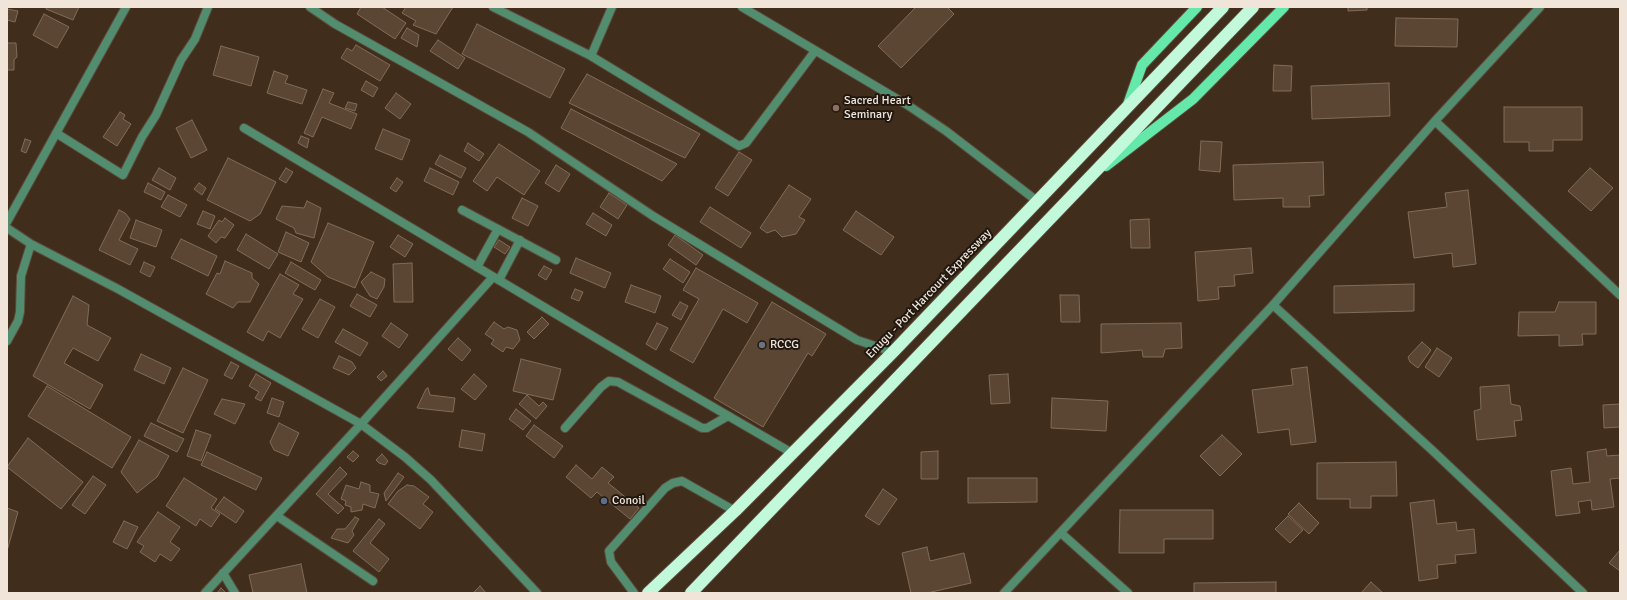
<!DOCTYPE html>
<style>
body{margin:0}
#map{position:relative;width:1627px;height:600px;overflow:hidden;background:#402d1b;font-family:Signika,sans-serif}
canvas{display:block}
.frame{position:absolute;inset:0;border:8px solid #f1e5da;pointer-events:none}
</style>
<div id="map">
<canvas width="1627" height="600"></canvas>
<div class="frame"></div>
</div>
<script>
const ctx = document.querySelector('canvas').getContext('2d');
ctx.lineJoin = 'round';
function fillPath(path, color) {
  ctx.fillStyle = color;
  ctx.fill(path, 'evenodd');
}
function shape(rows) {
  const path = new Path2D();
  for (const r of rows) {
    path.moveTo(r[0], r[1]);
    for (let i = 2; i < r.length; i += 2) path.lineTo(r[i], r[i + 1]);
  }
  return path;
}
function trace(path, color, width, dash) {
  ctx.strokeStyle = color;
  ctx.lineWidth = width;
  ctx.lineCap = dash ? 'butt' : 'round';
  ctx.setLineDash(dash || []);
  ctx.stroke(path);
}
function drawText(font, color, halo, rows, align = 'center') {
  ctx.font = font + ' Signika,sans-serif';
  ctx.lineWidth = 4;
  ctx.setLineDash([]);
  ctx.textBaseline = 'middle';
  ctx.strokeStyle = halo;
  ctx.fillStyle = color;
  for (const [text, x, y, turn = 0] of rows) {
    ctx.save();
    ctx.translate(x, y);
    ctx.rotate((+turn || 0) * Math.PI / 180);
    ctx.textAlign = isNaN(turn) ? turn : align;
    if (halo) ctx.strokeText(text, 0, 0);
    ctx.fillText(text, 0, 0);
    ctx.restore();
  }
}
const building = shape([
 [47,7,79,7,73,20,46,9,47,7],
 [361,7,382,7,406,23,395,39,357,14,361,7],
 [406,7,453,7,436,34,413,25,416,21,402,13,406,7],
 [916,7,947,7,954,14,901,68,878,46,916,7],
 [1348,7,1367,7,1367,10,1348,11,1348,7],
 [7,9,18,11,15,22,7,20,7,9],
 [44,14,69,27,57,48,33,35,44,14],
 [1396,18,1458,19,1457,47,1395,46,1396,18],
 [477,24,565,69,550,98,462,54,477,24],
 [407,28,419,35,417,47,401,38,407,28],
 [438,40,465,58,458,69,430,51,438,40],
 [7,43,16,43,17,57,14,60,14,70,7,70,7,43],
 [356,45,390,65,380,81,341,58,347,48,352,51,356,45],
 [221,46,259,57,251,86,213,75,221,46],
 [1274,65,1292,66,1291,91,1273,91,1274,65],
 [274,71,288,76,285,83,307,90,302,104,267,93,274,71],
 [587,74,700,134,685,158,569,103,587,74],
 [366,81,378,88,373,97,361,90,366,81],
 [1389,83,1390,116,1312,119,1311,86,1389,83],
 [323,89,334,93,329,103,357,114,351,129,322,117,313,137,304,133,323,89],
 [396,93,411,104,400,119,385,108,396,93],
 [348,102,357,104,355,111,345,108,348,102],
 [1504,107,1582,107,1582,140,1553,140,1553,151,1529,151,1529,142,1504,142,1504,107],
 [571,109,677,164,662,181,561,128,571,109],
 [120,112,125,115,123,119,131,124,117,146,103,137,120,112],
 [192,120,207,150,191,158,176,128,192,120],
 [383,129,410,140,402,160,375,149,383,129],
 [301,136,309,139,307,148,298,143,301,136],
 [25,139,31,141,26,153,21,151,25,139],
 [1201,141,1222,142,1220,172,1199,170,1201,141],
 [468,143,484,154,479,161,464,151,468,143],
 [499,144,540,171,524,195,497,177,487,191,473,181,499,144],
 [739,152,752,160,728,196,715,188,739,152],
 [440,155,466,168,461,178,435,164,440,155],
 [228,158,276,182,260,214,250,221,207,200,228,158],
 [1323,162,1324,195,1309,196,1310,207,1283,207,1283,198,1234,200,1233,165,1323,162],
 [556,165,570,174,559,192,545,183,556,165],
 [159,168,176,178,170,190,152,180,159,168],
 [286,168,293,172,286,183,279,179,286,168],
 [430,168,459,182,453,195,424,181,430,168],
 [1590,168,1613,188,1591,211,1568,191,1590,168],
 [397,178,403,182,396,192,390,188,397,178],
 [148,183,165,192,161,200,144,192,148,183],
 [199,183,206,188,202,195,194,189,199,183],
 [789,185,811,199,799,217,805,220,796,234,782,237,775,230,767,233,760,228,789,185],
 [1468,190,1476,264,1453,267,1452,253,1414,258,1408,212,1447,207,1445,193,1468,190],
 [609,193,627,205,618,219,600,207,609,193],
 [168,195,187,205,180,217,161,207,168,195],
 [522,198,538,206,528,226,512,218,522,198],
 [307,201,321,208,314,238,296,233,294,228,276,219,282,206,304,208,307,201],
 [710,207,751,233,741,248,700,222,710,207],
 [119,210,125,213,130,219,119,240,138,249,130,265,99,250,119,210],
 [203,211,215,216,210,229,197,224,203,211],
 [856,211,894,237,881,255,843,230,856,211],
 [593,213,612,225,606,236,586,224,593,213],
 [225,218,234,225,225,238,221,237,216,243,208,236,219,220,222,222,225,218],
 [1149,219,1150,248,1131,248,1130,220,1149,219],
 [136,220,162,230,156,247,130,238,136,220],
 [328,223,374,242,355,288,328,277,311,262,328,223],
 [286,232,309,243,301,262,278,252,286,232],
 [246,234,278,254,269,269,237,250,246,234],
 [398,235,413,244,405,257,390,247,398,235],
 [675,235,703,255,696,265,668,245,675,235],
 [181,239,217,256,208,276,171,258,181,239],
 [499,240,510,247,505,254,494,247,499,240],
 [1251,248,1253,273,1234,275,1235,286,1218,287,1219,299,1198,301,1195,252,1251,248],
 [576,258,611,273,605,288,570,273,576,258],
 [670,259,690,272,683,283,663,269,670,259],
 [225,261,252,273,252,278,259,284,250,302,238,302,233,308,206,294,217,273,220,274,225,261],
 [144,262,155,267,150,277,140,272,144,262],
 [291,262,321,280,315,290,285,273,291,262],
 [412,263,413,302,394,302,393,264,412,263],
 [544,266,552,270,546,280,538,275,544,266],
 [696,268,758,303,747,323,723,309,693,363,670,350,699,299,683,290,696,268],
 [371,272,385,279,384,287,377,299,370,296,361,282,371,272],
 [280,274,299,285,293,294,303,299,280,338,268,331,263,341,247,332,280,274],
 [1414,284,1414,311,1334,313,1334,286,1414,284],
 [631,285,661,296,655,313,625,302,631,285],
 [575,289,583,292,579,301,571,298,575,289],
 [357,294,377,305,370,317,350,306,357,294],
 [1060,295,1079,295,1080,322,1061,322,1060,295],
 [73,296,89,305,87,325,111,338,98,361,73,348,64,363,103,385,90,409,33,376,73,296],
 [320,299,335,307,318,338,302,329,320,299],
 [680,302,688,306,681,320,672,315,680,302],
 [772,302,826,334,812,356,808,353,763,427,714,398,772,302],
 [1559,302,1596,302,1596,334,1582,334,1583,345,1559,346,1559,335,1518,336,1519,312,1555,312,1559,302],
 [542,317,549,324,534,339,527,332,542,317],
 [494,322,504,329,508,327,517,330,520,340,513,349,506,347,503,352,491,344,494,340,485,334,494,322],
 [391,323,408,335,399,348,382,336,391,323],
 [657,323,668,328,656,350,646,344,657,323],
 [1181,323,1182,348,1165,349,1163,357,1143,357,1142,350,1101,353,1101,324,1181,323],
 [343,329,368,343,360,356,335,342,343,329],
 [458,338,471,350,462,361,448,349,458,338],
 [1422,342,1431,350,1418,368,1410,362,1408,357,1422,342],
 [1437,348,1452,358,1439,377,1425,367,1437,348],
 [141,354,171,368,164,384,134,370,141,354],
 [339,356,352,362,356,368,349,375,333,368,339,356],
 [521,359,561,369,553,400,513,391,521,359],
 [231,362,239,366,232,379,224,375,231,362],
 [1307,367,1316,442,1291,445,1289,429,1258,433,1252,390,1293,385,1291,369,1307,367],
 [183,368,208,380,183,433,157,421,183,368],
 [383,371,387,376,381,381,377,377,383,371],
 [256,374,271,383,261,401,255,398,259,392,249,386,256,374],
 [474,374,487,386,475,400,461,389,474,374],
 [1008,374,1010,403,991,404,989,375,1008,374],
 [1509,385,1511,404,1520,406,1522,420,1514,421,1516,436,1477,440,1474,411,1481,409,1480,387,1509,385],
 [47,386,131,437,112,468,28,416,47,386],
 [428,388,430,395,455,398,453,412,417,408,426,389,428,388],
 [527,395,539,406,543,402,547,406,536,419,519,404,527,395],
 [272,398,284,402,279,417,267,413,272,398],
 [1052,398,1108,401,1106,431,1051,428,1052,398],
 [222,399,245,404,235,424,214,414,222,399],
 [1620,404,1620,427,1604,428,1603,405,1620,404],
 [516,409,531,421,523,430,509,419,516,409],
 [151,423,184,439,177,452,144,436,151,423],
 [279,423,299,433,288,456,274,450,270,442,279,423],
 [534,425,563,446,554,458,526,436,534,425],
 [196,430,211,435,201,461,187,456,196,430],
 [462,430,485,434,482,451,459,447,462,430],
 [1222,435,1242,454,1220,476,1200,456,1222,435],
 [28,438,83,482,61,509,7,467,28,438],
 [139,440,169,456,157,477,137,493,121,472,139,440],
 [1606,449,1607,456,1620,455,1620,478,1610,479,1614,507,1592,510,1591,500,1578,502,1580,513,1556,516,1551,471,1571,468,1573,484,1590,482,1587,452,1606,449],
 [353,451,359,456,353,462,347,457,353,451],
 [938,451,938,479,921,479,921,452,938,451],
 [207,452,262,478,256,490,201,465,207,452],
 [382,454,388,461,385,465,379,463,376,460,382,454],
 [1396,462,1397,496,1371,496,1371,508,1350,508,1350,499,1317,499,1317,463,1396,462],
 [576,465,592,479,602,467,614,477,608,483,639,508,630,519,597,492,591,498,566,477,576,465],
 [340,467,347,474,328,494,344,508,338,514,316,494,340,467],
 [398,473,404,477,386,501,384,493,398,473],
 [93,476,106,485,85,514,72,505,93,476],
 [184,478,217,499,211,508,220,514,211,527,200,519,196,526,166,506,184,478],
 [968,478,1037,478,1037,502,968,503,968,478],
 [361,482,370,485,370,492,379,494,375,508,363,504,362,510,351,512,351,507,345,505,346,501,341,499,346,485,359,489,361,482],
 [407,485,414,486,429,497,423,504,433,512,420,529,388,504,398,491,407,485],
 [883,489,897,499,879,525,865,516,883,489],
 [224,497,244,511,236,523,215,509,224,497],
 [1434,500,1437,524,1456,522,1457,531,1474,529,1476,553,1455,555,1456,563,1437,565,1438,578,1419,581,1410,503,1434,500],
 [1299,503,1319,523,1309,534,1288,514,1299,503],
 [7,508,18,512,7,551,7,508],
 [1120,510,1213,510,1213,539,1164,539,1164,553,1119,553,1120,510],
 [158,512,180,527,170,542,180,549,171,561,160,554,155,562,140,552,144,546,137,542,158,512],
 [1288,516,1303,530,1290,543,1275,529,1288,516],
 [355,517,359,519,352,531,354,535,348,543,331,538,337,529,345,529,355,517],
 [379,519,385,524,370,543,389,559,379,572,353,551,379,519],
 [124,521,138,527,127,549,113,542,124,521],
 [927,547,930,561,964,553,971,583,927,593,911,593,902,553,927,547],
 [1620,550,1620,571,1609,563,1620,550],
 [301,564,307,593,253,593,249,575,301,564],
 [1276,582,1276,593,1194,593,1194,583,1276,582],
 [1371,582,1383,593,1361,593,1371,582],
 [480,586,486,593,473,593,480,586],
 [221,588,226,593,217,593,221,588]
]);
fillPath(building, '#5b4634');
trace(building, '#826c58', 1);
const lane = shape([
 [310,7,335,24,528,132,653,216,857,340,893,352],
 [493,7,591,56,739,146,746,143,815,51],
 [742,7,909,106,946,131,1037,201],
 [591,56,612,7],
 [1435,121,1620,295],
 [56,133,123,175,142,137,156,115,181,60,195,39,208,7],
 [462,210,556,260],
 [7,222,126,7],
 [477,267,498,229],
 [499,280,520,240],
 [1273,305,1433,451,1583,593],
 [565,428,601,387,609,381,618,382,702,428,707,428,728,416],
 [277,516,373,581],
 [1061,533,1128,593],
 [223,573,235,593],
 [634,593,611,562,609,551,665,488,673,483,682,481,735,511],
 [1004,593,1273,305,1435,121,1540,7]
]);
const street = shape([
 [244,128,658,375,792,453],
 [7,228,31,244,118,289,361,424,405,457,431,480,537,593],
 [7,341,18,321,20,312,21,276,31,244],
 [205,593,361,424,493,277]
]);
const primary = shape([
 [1127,107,1142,65,1197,7],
 [1106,166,1193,99,1284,7]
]);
const highway = shape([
 [648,593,735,511,893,352,1223,7],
 [691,593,1253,7]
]);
trace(lane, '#5c4a3a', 10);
trace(street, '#5c4a3a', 10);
trace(primary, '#5c4a3a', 12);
trace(highway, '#5c4a3a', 14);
trace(lane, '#538d6f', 8);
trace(street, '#538d6f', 8);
trace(primary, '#65e9ab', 10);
trace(highway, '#c3f9db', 12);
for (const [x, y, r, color] of [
 [836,108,4,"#8d6e63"],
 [762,345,4,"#6b7280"],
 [604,501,4,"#5c6f8a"]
]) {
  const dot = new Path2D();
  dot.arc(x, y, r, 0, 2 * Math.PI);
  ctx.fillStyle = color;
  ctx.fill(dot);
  trace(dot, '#201810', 1.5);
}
drawText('12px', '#f1e5da', '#201810', [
 ["Sacred Heart",844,101],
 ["Seminary",844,115],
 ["RCCG",770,345],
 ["Conoil",612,501]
], 'left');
drawText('12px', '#f1e5da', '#201810', [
 ["Enugu - Port Harcourt Expressway",929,294,-46]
]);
</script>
